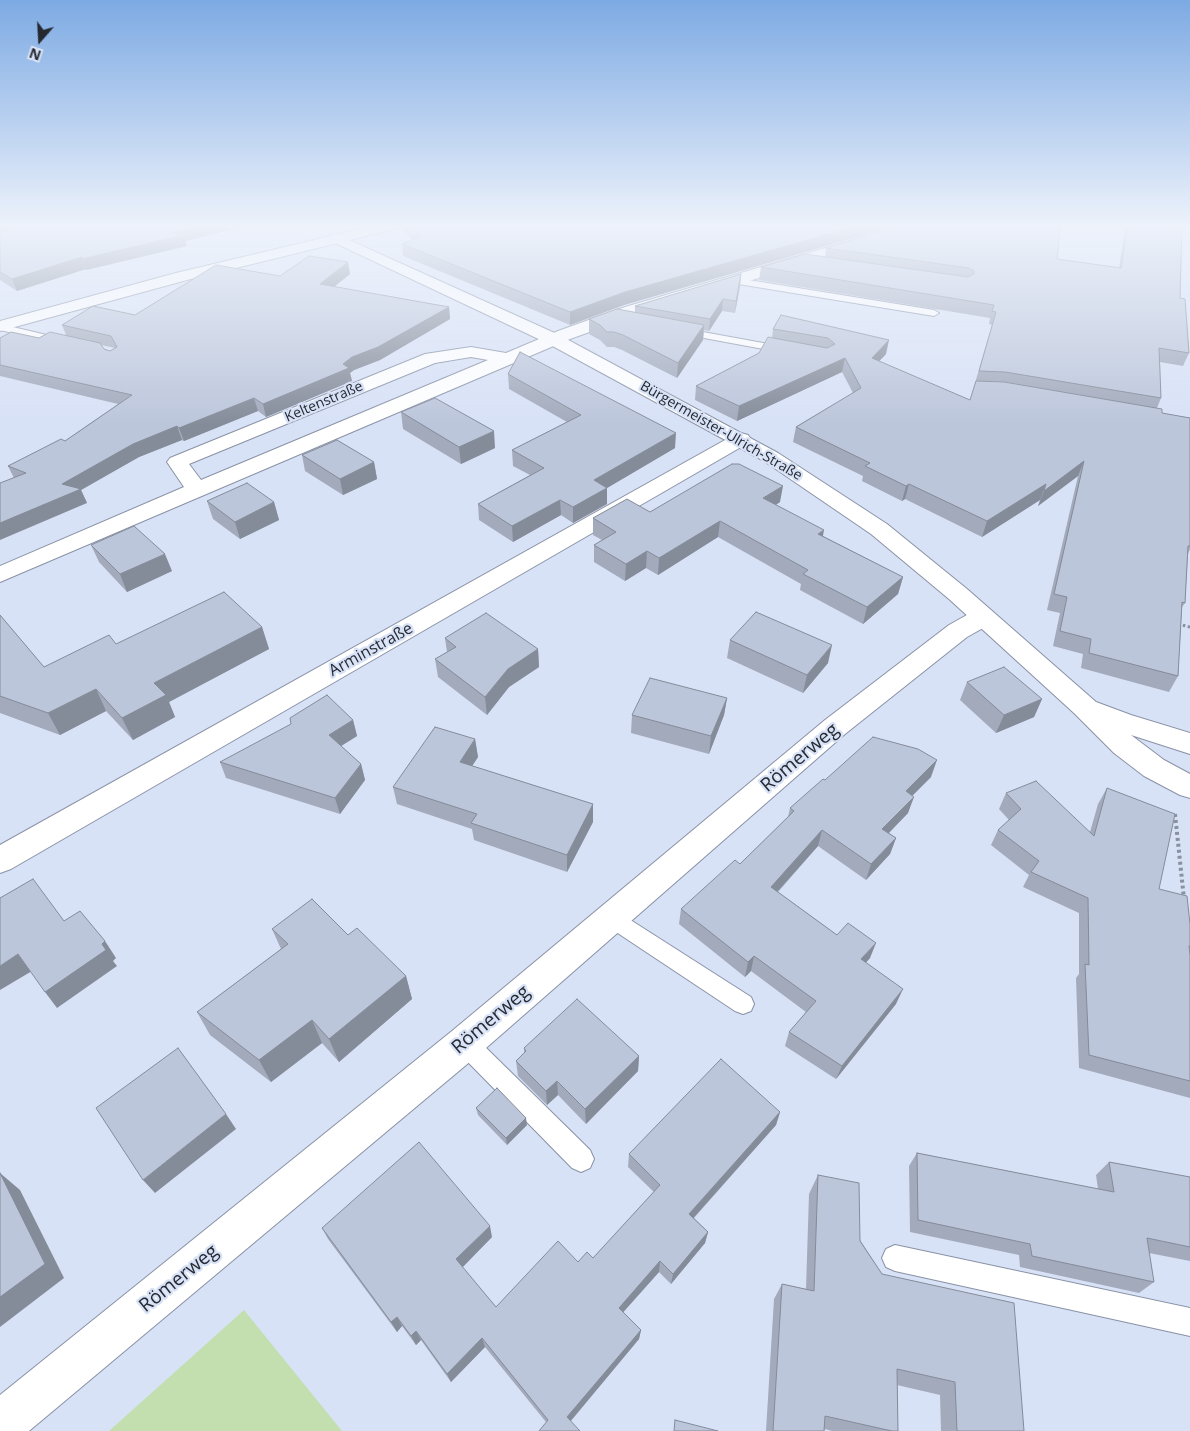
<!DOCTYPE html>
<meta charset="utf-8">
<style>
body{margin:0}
#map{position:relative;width:1190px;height:1431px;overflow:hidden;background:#d8e2f7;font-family:"Open Sans",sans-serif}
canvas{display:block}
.north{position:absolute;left:15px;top:15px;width:50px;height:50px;-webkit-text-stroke:4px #d8e2f7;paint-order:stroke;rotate:199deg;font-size:14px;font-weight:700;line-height:20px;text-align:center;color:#252931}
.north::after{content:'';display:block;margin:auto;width:18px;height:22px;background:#252931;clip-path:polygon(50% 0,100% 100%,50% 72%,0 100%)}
</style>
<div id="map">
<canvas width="1190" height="1431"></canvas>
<div class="north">N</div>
</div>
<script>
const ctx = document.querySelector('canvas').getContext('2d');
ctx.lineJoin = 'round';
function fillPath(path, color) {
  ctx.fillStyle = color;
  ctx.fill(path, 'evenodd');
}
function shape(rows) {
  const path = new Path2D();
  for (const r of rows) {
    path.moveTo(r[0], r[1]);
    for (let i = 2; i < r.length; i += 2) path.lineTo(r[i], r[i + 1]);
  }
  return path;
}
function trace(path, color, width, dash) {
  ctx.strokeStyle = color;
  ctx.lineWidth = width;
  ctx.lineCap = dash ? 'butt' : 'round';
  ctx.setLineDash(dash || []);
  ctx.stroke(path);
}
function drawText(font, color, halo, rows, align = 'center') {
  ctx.font = font + ' "Open Sans",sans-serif';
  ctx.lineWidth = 4.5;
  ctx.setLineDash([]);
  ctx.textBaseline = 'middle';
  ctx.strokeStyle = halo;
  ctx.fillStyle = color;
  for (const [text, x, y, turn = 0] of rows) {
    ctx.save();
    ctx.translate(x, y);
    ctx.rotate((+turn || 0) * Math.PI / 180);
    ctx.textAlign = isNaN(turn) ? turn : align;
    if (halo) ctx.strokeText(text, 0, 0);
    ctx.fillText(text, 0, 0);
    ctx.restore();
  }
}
fillPath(shape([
 [244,1310,342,1431,109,1431]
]), '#c3dfaf');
const service = shape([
 [730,277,934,310,939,313,934,316,726,282,725,280,730,277],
 [0,324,68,340,70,342,64,345,0,330,0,324],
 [681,328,785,347,791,350,785,353,677,333,676,331,681,328],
 [611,909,618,912,751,997,754,1004,751,1011,743,1014,735,1011,604,924,601,918,604,912,611,909],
 [465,1032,473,1035,590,1150,594,1159,590,1168,581,1172,572,1168,457,1051,453,1043,457,1035,465,1032],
 [895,1245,1190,1308,1190,1336,895,1271,886,1267,882,1258,886,1249,895,1245]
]);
const minor = shape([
 [904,225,925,225,923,228,637,315,570,339,0,582,0,566,184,487,167,462,170,458,425,354,471,347,506,353,558,331,625,307,904,225],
 [471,357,488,360,201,480,189,464,435,363,471,357],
 [741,433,748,435,751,439,748,443,11,869,0,873,0,845,734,435,741,433],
 [983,609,992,611,995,617,992,623,967,637,845,734,478,1055,29,1431,0,1431,0,1395,452,1031,825,720,949,625,974,611,983,609]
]);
const tertiary = shape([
 [336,234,559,335,778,453,887,524,967,589,1096,702,1131,715,1190,733,1190,754,1131,735,1164,760,1190,774,1190,798,1180,795,1144,776,1114,753,1074,713,949,599,871,534,764,461,547,343,331,241,329,238,331,235,336,234]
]);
const secondary = shape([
 [377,225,401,225,399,228,187,280,0,331,0,321,176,273,377,225]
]);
trace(service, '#8992a5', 2);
trace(minor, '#8992a5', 2);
trace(tertiary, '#8992a5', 2);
trace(secondary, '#8992a5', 2);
trace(shape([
 [1178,624,1190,627]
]), '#89909f', 3, [2.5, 2.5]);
trace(shape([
 [1175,814,1184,899]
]), '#89909f', 4, [3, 3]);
fillPath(service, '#fff');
fillPath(minor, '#fff');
fillPath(tertiary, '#fff');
fillPath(secondary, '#fff');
fillPath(shape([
 [0,225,252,225,185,241,187,246,86,270,86,269,17,291,0,280],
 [400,225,898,225,624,305,570,325,403,256,402,244,413,240,401,229],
 [1125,225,1182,225,1180,298,1189,353,1183,366,1160,362,1161,398,1157,408,1162,413,1190,418,1190,549,1188,554,1185,603,1182,607,1178,676,1169,692,1081,668,1083,654,1053,646,1060,613,1047,610,1078,476,1038,506,1040,500,982,537,905,499,902,501,862,481,863,476,793,442,796,427,853,393,842,372,737,421,695,400,696,386,759,353,772,338,773,329,781,315,886,354,879,361,970,400,992,325,989,324,990,318,759,280,761,267,825,257,826,248,1057,259,1119,268],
 [350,274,334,287,449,307,450,319,380,360,354,370,350,373,352,381,266,417,258,411,184,441,182,440,139,457,81,490,87,503,14,478,8,466,65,441,118,404,0,376,0,338,39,338,66,335,62,325,135,315,280,276],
 [101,345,115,348,110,351,104,349],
 [741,274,740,286,735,313,722,311,709,331,704,330,703,340,677,378,622,350,614,347,607,347,600,340,589,334,589,319,635,312,635,306],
 [508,374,675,448,607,488,607,504,573,523,561,515,513,542,479,520,478,504,530,475,513,466,512,450,567,422,509,389],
 [401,412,495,448,461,464,403,429],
 [302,455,374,462,377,479,343,495,305,471],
 [207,501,274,502,279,520,240,539,213,519],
 [780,502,776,505,823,536,903,577,898,594,863,624,800,590,801,584,718,537,658,575,646,568,625,581,594,562,594,545,602,540,593,535,593,518,650,512],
 [91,545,172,571,127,592,99,562],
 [0,615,44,667,116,644,262,627,269,649,169,702,175,717,133,740,106,711,60,735,0,713],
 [445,638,538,649,539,667,509,687,487,715,438,677,435,659,447,652],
 [730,640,828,663,803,693,727,658],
 [967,682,1042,699,1034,717,996,733,960,700],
 [727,698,724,715,709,754,631,733,632,715],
 [353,720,357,736,341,746,361,764,365,780,340,814,226,778,220,762],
 [475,739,478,757,472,766,593,804,593,822,567,872,474,840,472,829,397,804,393,787],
 [931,777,912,796,908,813,889,833,896,838,890,854,866,880,818,846,778,892,837,935,870,958,866,962,896,1004,836,1079,785,1046,789,1032,806,1012,751,971,745,977,679,924,681,909,740,864,788,817,790,808,825,780],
 [1107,788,1159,889,1190,924,1190,949,1189,950,1190,955,1190,1098,1079,1068,1076,978,1079,974,1079,913,1023,887,1029,875,991,845,998,830,1009,820,999,809,1006,793,1090,832,1098,804],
 [272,929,348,935,406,976,412,999,339,1062,322,1043,271,1082,210,1035,197,1012,281,949],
 [524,1048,639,1056,638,1071,586,1124,558,1095,547,1105,518,1076,516,1061,524,1053],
 [476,1108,527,1125,507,1145,478,1115],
 [780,1112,776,1125,694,1218,708,1232,705,1243,671,1284,659,1272,623,1312,641,1330,639,1339,571,1421,546,1422,485,1347,451,1382,421,1340,416,1345,402,1326,397,1332,328,1239,322,1228,492,1237,462,1267,496,1307,578,1262,593,1258,654,1192,628,1167,629,1154],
 [917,1153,1098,1189,1096,1175,1109,1162,1190,1177,1190,1261,1149,1253,1154,1282,1139,1293,1020,1267,1019,1255,910,1232,909,1166],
 [818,1175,882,1274,1024,1431,941,1431,940,1395,897,1385,898,1431,832,1431,825,1429,824,1431,766,1431,774,1299,782,1284,806,1289,809,1194]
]), '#a2aabc');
fillPath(shape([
 [0,225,31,225,0,232],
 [205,225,252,225,185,241,187,246,86,270,82,259,171,233],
 [860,225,898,225,624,305,570,325,570,312,625,292],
 [82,257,86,269,17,291,12,279],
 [348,262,350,274,322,296,320,284],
 [741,274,740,286,735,313,736,301],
 [723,299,722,311,709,331,710,319],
 [449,307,450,319,380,360,354,370,350,373,352,381,266,417,263,404,343,364,352,357],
 [704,325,703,340,677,378,678,363],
 [889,340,886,354,869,372,872,358],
 [845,358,842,372,737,421,739,406],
 [254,398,258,411,184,441,179,428],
 [177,426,182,440,139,457,81,490,87,503,0,540,0,523,62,484,133,444],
 [494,431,495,448,461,464,459,447],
 [676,433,675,448,607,488,607,504,573,523,573,507,594,480],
 [1084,461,1078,476,1038,506,1044,491],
 [374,462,377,479,343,495,340,479],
 [909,484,905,499,902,501,906,486],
 [1046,484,1040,500,982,537,987,521],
 [783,486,780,502,760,515,763,498],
 [560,500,561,515,513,542,512,526],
 [274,502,279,520,240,539,235,522],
 [720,521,718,537,658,575,659,558],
 [824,530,821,547,818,534],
 [647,551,646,568,625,581,626,564],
 [165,554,172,571,127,592,120,574],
 [903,577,898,594,863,624,867,607],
 [262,627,269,649,169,702,175,717,133,740,122,718,154,683],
 [832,645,828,663,803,693,807,675],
 [538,649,539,667,509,687,487,715,485,697,508,669],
 [96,689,106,711,60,735,48,713],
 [727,698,724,715,709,754,711,736],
 [1042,699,1034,717,996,733,1004,715],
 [353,720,357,736,333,751,329,735],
 [475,739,478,757,463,780,460,762],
 [937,760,931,777,900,808,906,791],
 [361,764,365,780,340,814,335,798],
 [914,797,908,813,877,845,882,829],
 [593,804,593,822,567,872,567,855],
 [822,830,818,846,768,902,771,887],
 [896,838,890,854,866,880,871,864],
 [105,941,116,958,113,961,117,966,57,1008,45,992],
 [876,943,870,958,856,974,861,959],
 [18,954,32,971,0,990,0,966],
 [754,956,751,971,745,977,748,962],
 [406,976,412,999,339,1062,329,1039],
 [903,989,896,1004,836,1079,842,1066],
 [312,1020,322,1043,271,1082,259,1060],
 [639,1056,638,1071,586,1124,585,1109],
 [557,1081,558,1095,547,1105,546,1091],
 [780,1112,776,1125,687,1225,689,1214],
 [226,1114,236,1129,155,1193,143,1180],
 [526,1118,527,1125,507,1145,506,1138],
 [0,1173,20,1190,64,1278,0,1327],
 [490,1226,492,1237,460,1270,456,1259],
 [708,1232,705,1243,671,1284,673,1274],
 [660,1261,659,1272,619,1317,619,1308],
 [397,1317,402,1326,397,1332,391,1322],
 [641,1330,639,1339,568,1424,567,1417],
 [416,1331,421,1340,416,1345,411,1336],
 [482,1338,485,1347,451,1382,447,1374]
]), '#848b99');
const building = shape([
 [29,225,205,225,171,233,184,235,82,259,82,257,12,279,0,272,0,232,29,225],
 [408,225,860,225,625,292,570,312,402,244,421,236,408,225],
 [904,225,1061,225,1057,259,1121,268,1128,225,1182,225,1180,298,1185,299,1189,353,1159,348,1161,398,1005,372,979,371,996,312,992,311,994,305,761,267,805,254,968,277,974,274,974,271,969,268,826,248,904,225],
 [309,256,348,262,320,284,449,307,378,347,352,357,343,364,349,368,263,404,254,398,179,428,177,426,133,444,62,484,81,489,0,523,0,483,26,473,8,466,61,439,65,441,132,395,0,365,0,338,11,332,39,338,50,332,100,343,104,349,110,351,117,347,111,336,62,325,93,306,135,315,216,265,280,276,309,256],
 [741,274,736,301,723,299,710,319,635,306,741,274],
 [617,309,704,325,678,363,623,335,614,332,607,332,600,325,589,319,617,309],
 [781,315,889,340,872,358,970,400,976,381,1004,382,1162,409,1162,413,1190,418,1190,546,1188,546,1185,603,1182,602,1178,676,1089,653,1091,639,1060,631,1067,597,1054,594,1084,461,1044,491,1046,484,987,521,909,484,906,486,865,466,870,463,796,427,861,388,845,358,739,406,696,386,759,353,768,337,827,348,835,344,828,338,773,329,781,315],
 [520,352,676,433,594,480,607,488,573,507,560,500,512,526,478,504,544,468,512,450,581,415,508,374,520,352],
 [435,398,494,431,459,447,401,412,435,398],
 [337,440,374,462,340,479,302,455,337,440],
 [732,464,739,464,783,486,763,498,824,530,818,534,903,577,867,607,803,574,808,570,720,521,659,558,647,551,626,564,594,545,616,532,593,518,627,499,650,512,732,464],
 [247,483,274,502,235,522,207,501,247,483],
 [134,526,165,554,120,574,91,545,134,526],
 [224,592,262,627,154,683,166,695,122,718,96,689,48,713,0,696,0,615,44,667,109,635,116,644,224,592],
 [756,612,832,645,807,675,730,640,756,612],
 [486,613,538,649,508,669,485,697,435,659,456,647,445,638,486,613],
 [1004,667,1042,699,1004,715,967,682,1004,667],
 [650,678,727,698,711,736,632,715,650,678],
 [327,695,353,720,329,735,361,764,335,798,220,762,291,724,290,718,327,695],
 [435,727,475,739,460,762,593,804,567,855,471,823,477,814,393,787,435,727],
 [873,737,918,749,937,760,906,791,914,797,882,829,896,838,871,864,822,830,771,887,837,935,848,923,876,943,861,959,903,989,842,1066,789,1032,816,1001,754,956,748,962,681,909,735,860,740,864,794,811,790,808,823,779,825,780,873,737],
 [1036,781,1094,836,1107,788,1175,814,1159,889,1187,896,1190,924,1190,946,1189,946,1190,955,1190,1081,1089,1055,1085,964,1089,965,1088,898,1031,872,1039,861,998,830,1021,809,1006,793,1036,781],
 [33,879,64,921,80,911,105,941,102,944,106,950,45,992,18,954,0,966,0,898,33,879],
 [312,899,348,935,357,928,406,976,329,1039,312,1020,259,1060,197,1012,288,944,272,929,312,899],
 [577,999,639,1056,585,1109,557,1081,546,1091,516,1061,526,1051,524,1048,577,999],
 [178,1048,226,1114,143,1180,96,1108,178,1048],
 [721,1059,780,1112,689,1214,708,1232,673,1274,660,1261,619,1308,641,1330,567,1417,580,1431,539,1431,548,1420,482,1338,447,1374,416,1331,411,1336,397,1317,391,1322,322,1228,419,1142,490,1226,456,1259,496,1307,558,1241,578,1262,587,1252,593,1258,660,1185,629,1154,721,1059],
 [497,1088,526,1118,506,1138,476,1108,497,1088],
 [917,1153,1114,1192,1109,1162,1190,1177,1190,1247,1147,1238,1154,1282,1032,1256,1030,1244,918,1220,917,1153],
 [0,1173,45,1264,0,1297,0,1173],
 [818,1175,859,1183,860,1241,882,1274,1014,1303,1024,1431,957,1431,955,1382,897,1369,898,1431,892,1431,825,1416,824,1431,773,1431,782,1284,814,1291,818,1175],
 [675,1420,718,1431,674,1431,675,1420]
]);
fillPath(building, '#bcc6db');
trace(building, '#848b99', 1);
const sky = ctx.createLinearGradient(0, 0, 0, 425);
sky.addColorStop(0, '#7daae3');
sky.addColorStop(0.53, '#edf2fb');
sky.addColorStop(1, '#edf2fb00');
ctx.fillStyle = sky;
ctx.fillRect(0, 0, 1190, 425);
drawText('14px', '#252931', '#d8e2f7', [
 ["Keltenstraße",324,402,-23],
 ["Bürgermeister-Ulrich-Straße",721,431,30]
]);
drawText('16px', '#252931', '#d8e2f7', [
 ["Arminstraße",371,650,-29]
]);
drawText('19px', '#252931', '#d8e2f7', [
 ["Römerweg",800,758,-40],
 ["Römerweg",491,1020,-40],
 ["Römerweg",179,1279,-39]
]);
</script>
